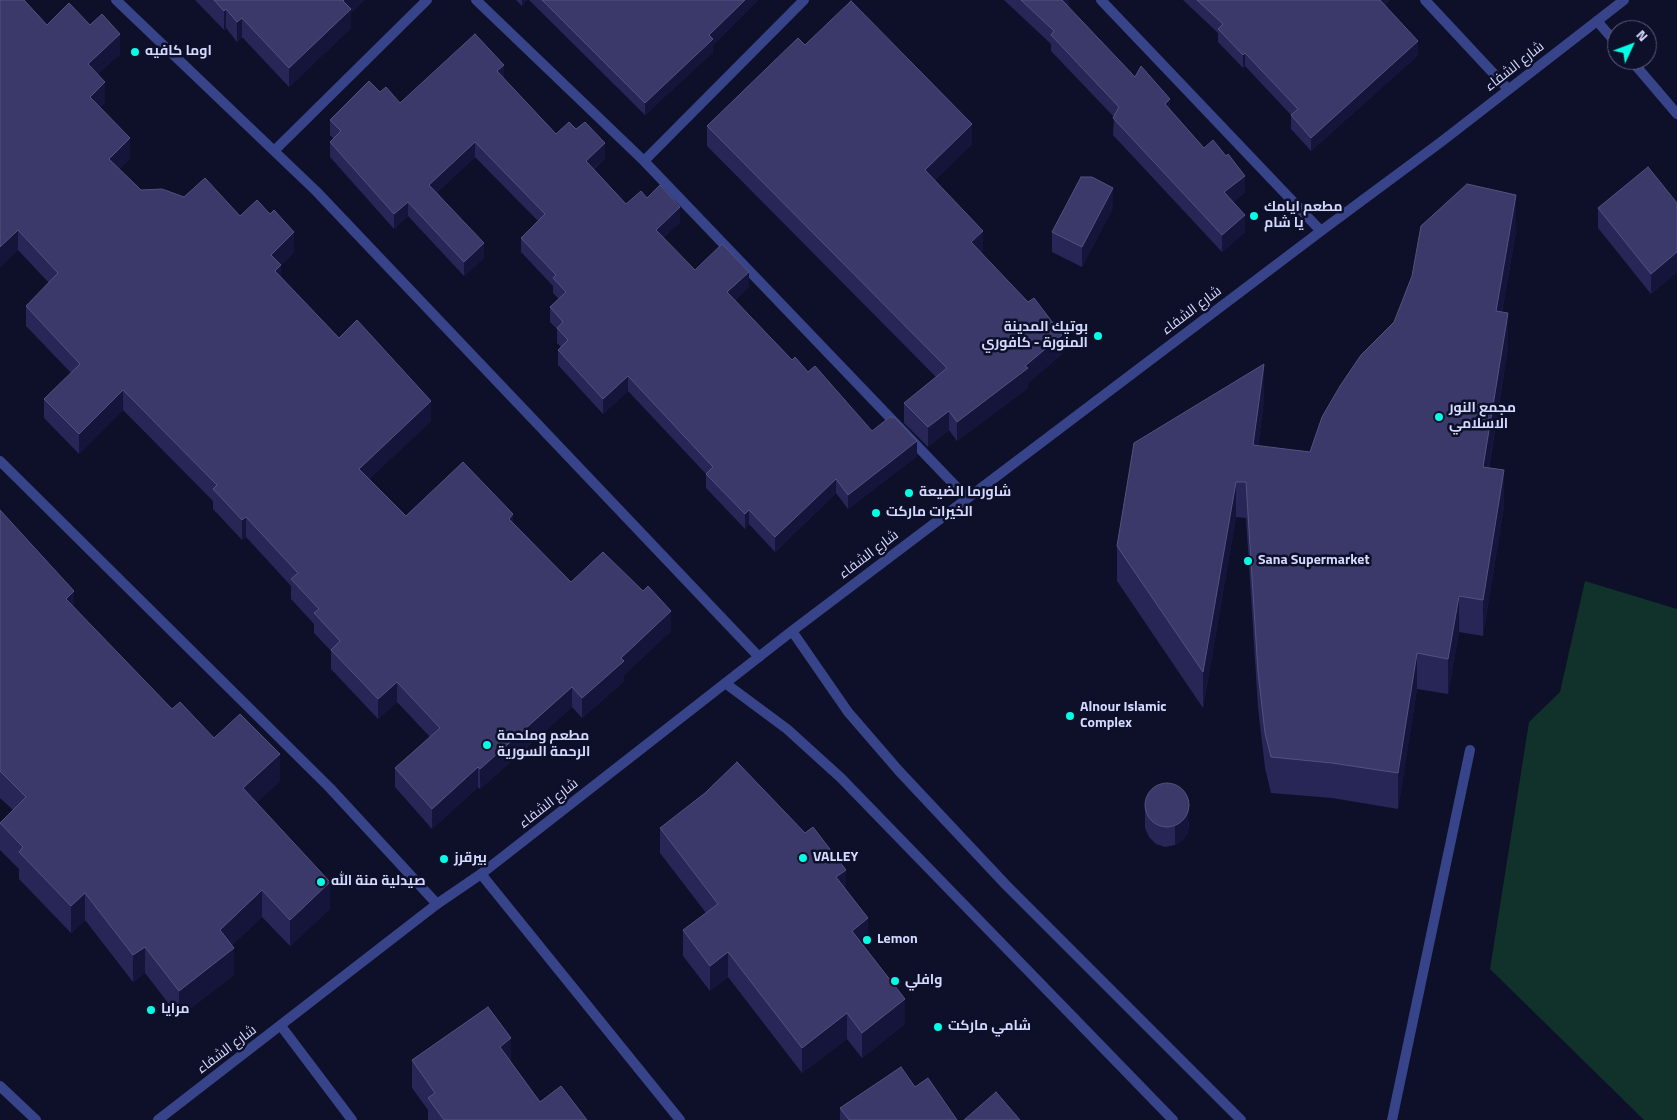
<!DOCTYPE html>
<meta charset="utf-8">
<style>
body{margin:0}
#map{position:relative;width:1677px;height:1120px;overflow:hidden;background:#0e0f28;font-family:"Titillium Web",sans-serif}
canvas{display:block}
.north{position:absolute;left:1607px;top:20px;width:50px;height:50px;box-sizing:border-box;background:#0e0f28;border:1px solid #5e5f7e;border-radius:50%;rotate:47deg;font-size:14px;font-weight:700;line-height:20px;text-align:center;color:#d5d8ff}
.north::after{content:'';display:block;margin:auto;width:18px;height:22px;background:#01ffe6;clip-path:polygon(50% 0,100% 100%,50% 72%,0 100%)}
</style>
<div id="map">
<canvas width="1677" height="1120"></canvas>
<div class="north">N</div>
</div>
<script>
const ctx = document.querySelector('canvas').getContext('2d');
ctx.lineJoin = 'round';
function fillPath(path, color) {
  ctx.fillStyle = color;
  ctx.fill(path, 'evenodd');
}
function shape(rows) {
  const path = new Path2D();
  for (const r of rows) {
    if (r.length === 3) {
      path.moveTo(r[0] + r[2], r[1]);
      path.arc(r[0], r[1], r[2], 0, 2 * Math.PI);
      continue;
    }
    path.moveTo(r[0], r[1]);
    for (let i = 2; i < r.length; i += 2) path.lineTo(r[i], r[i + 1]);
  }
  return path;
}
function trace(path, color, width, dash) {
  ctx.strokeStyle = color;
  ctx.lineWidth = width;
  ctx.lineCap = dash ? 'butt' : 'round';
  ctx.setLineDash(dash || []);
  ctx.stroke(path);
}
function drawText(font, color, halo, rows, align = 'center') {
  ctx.font = font + ' "Titillium Web",Cairo,sans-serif';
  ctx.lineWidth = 5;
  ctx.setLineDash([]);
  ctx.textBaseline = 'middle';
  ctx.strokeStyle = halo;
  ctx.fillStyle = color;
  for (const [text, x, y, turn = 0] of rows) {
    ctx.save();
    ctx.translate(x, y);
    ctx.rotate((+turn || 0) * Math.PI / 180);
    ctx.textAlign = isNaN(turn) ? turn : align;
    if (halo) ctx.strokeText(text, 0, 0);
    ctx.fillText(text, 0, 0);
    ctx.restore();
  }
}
fillPath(shape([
 [1585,581,1677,609,1677,1120,1644,1120,1490,969,1529,722,1560,692]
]), '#11322a');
trace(shape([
 [1392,1120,1470,750]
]), '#374489', 10);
trace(shape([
 [116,0,316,191,759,657],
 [476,0,644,161,967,498],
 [1101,0,1321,231],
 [1425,0,1508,89],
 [1597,21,1617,44],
 [1631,60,1677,114],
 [275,150,427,0],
 [644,161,804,0],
 [0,461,330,788,437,904],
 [481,874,680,1120],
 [281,1026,352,1120],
 [0,1086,36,1120]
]), '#374489', 10);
trace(shape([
 [792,631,848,712,899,771,1006,885,1241,1120],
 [725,683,787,729,841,778,1173,1120],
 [158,1120,437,904,481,874,792,631,1321,231,1441,142,1624,0]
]), '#374489', 10);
fillPath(shape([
 [0,0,47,25,90,25,120,54,98,74,105,102,100,107,130,158,119,169,141,190,240,216,294,252,281,265,281,277,339,338,431,421,369,479,406,516,513,524,571,582,671,631,624,675,624,681,582,718,572,707,480,789,478,787,432,829,395,787,395,768,430,737,397,702,378,719,331,669,331,651,314,633,314,624,291,599,291,586,246,537,242,540,213,509,213,501,123,410,79,454,44,418,44,399,71,373,26,326,26,306,49,283,18,250,0,267],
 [195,0,364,0,351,13,351,28,289,87,242,37,237,42,226,28,224,30],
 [516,0,527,0,522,6],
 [529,0,758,0,713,45,713,52,645,115],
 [1004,0,1069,0,1069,8,1135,77,1170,109,1204,148,1245,192,1233,202,1245,232,1222,252,1113,135,1114,117,1051,51,1051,44],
 [1183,0,1389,0,1389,1,1385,5,1418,55,1311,151,1291,129,1291,115,1245,66,1243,68,1218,42,1218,33],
 [805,45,972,144,935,180,983,250,981,252,1062,354,1028,383,1028,388,957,441,949,430,928,447,904,423,904,403,936,377,707,146,707,126],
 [504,79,556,134,576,129,605,158,594,169,626,204,647,198,680,222,663,238,695,270,749,287,735,300,792,360,808,372,872,431,917,456,848,509,836,493,775,552,749,524,745,529,706,488,706,474,628,391,603,414,558,365,558,350,561,347,557,343,557,329,550,322,550,307,559,299,553,293,553,286,521,252,521,238,538,221,475,157,437,192,484,258,464,276,408,216,394,229,330,157,330,142,334,139,330,135,330,120,380,92,400,103],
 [1677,203,1677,272,1651,294,1598,228,1598,208],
 [1113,208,1082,267,1052,252,1052,232],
 [1516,231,1502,312,1508,348,1489,468,1504,506,1483,636,1459,632,1448,694,1417,689,1398,809,1332,798,1271,793,1265,768,1258,708,1246,518,1236,517,1203,708,1117,581,1117,546,1264,400,1258,446,1310,452],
 [0,510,74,608,172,709,214,738,280,781,256,803,330,909,290,946,262,917,232,945,234,975,179,1017,145,973,133,982,85,920,71,933,19,879,19,869,0,850,0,823,13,810,0,798],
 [1145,808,1189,822,1188,832,1183,840,1175,845,1165,847,1156,844,1149,837,1145,828],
 [660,828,846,890,868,943,864,946,905,1024,862,1058,847,1039,802,1073,728,977,710,991,683,956,683,930,706,913,660,853],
 [412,1060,511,1062,540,1102,587,1120,428,1120,428,1110,412,1088],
 [915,1087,957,1120,840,1120,840,1108]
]), '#272657');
fillPath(shape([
 [344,0,364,0,351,13,351,28,289,87,289,68],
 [522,0,527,0,522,6],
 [745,0,758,0,713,45,713,52,645,115,645,103,709,35],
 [1061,0,1069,0,1069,9],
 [1378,0,1389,0,1389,1,1378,11],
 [226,9,226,28,224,30,224,11],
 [242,18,242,37,237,42,237,22],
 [120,34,120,54,88,84,88,64],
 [1418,41,1418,55,1311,151,1311,138],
 [1245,53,1245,66,1243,68,1243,55],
 [504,65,504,79,497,71],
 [105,82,105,102,90,117,90,97],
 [1170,99,1170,116,1165,104],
 [972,124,972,144,925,190,925,170],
 [130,138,130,158,109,179,109,159],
 [475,142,475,157,429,199,429,185],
 [605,143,605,158,586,175,586,161],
 [1245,176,1245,192,1224,209,1224,192],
 [1113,188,1113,208,1082,267,1082,247],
 [1516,195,1516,231,1496,346,1496,311],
 [408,202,408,216,394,229,394,214],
 [680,207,680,222,656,245,656,230],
 [1245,215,1245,232,1222,252,1222,235],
 [18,230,18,250,0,267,0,247],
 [983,231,983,250,971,261,971,242],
 [294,232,294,252,281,265,281,285,275,290,271,255],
 [484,243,484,258,464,276,464,262],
 [1677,252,1677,272,1651,294,1651,274],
 [749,272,749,287,727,307,727,292],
 [1508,313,1508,348,1483,503,1483,467],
 [1062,335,1062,354,1028,383,1028,388,957,441,957,422],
 [1264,364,1264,400,1253,481,1253,445],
 [628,376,628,391,603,414,603,399],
 [123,390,123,410,79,454,79,434],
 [431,401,431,421,359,489,359,469],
 [949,411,949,430,928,447,928,427],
 [917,441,917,456,848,509,848,495],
 [1504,470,1504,506,1483,636,1483,600],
 [836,479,836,493,775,552,775,537],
 [1236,482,1236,517,1203,708,1203,672],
 [749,510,749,524,745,529,745,514],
 [513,514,513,534,509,519],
 [246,517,246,537,242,540,242,520],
 [74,591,74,618,66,599],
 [1459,596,1459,632,1448,694,1448,659],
 [671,611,671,631,624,675,624,681,582,718,582,698,621,658],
 [1417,653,1417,689,1398,809,1398,773],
 [397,682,397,702,378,719,378,699],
 [572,687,572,707,480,789,480,769],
 [280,754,280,781,243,815,243,788],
 [478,767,478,787,432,829,432,809],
 [1189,802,1188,832,1183,840,1175,845,1175,825],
 [846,870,846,895,836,877],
 [330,882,330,909,290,946,290,920],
 [262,890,262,917,220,956,220,930],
 [85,893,85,920,71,933,71,906],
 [868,918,868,943,852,956,852,931],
 [145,947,145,973,133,982,133,955],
 [234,948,234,975,179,1017,179,991],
 [728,952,728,977,710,991,710,966],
 [905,999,905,1024,862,1058,862,1033],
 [847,1013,847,1039,802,1073,802,1048],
 [511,1038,511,1065,500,1047]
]), '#15153c');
const building = shape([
 [0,0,24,0,47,25,69,3,90,25,102,14,120,34,88,64,105,82,90,97,130,138,109,159,141,190,162,189,184,197,205,178,240,216,257,200,270,214,274,210,294,232,271,255,281,265,275,271,339,338,357,320,431,401,359,469,406,516,463,462,513,514,509,519,571,582,603,552,643,591,648,586,671,611,621,658,624,661,582,698,572,687,480,769,478,767,432,809,395,768,440,728,397,682,378,699,331,650,340,641,314,613,319,609,291,579,298,573,246,517,242,520,213,489,217,485,123,390,79,434,44,399,80,364,26,306,58,273,18,230,0,247,0,0],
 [214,0,344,0,343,1,351,9,289,68,242,18,237,22,226,9,224,11,214,0],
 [542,0,745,0,709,35,713,39,645,103,542,0],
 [1021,0,1062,0,1135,77,1141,66,1170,99,1165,104,1204,148,1213,140,1226,156,1228,154,1245,176,1224,192,1245,215,1222,235,1113,118,1119,107,1051,35,1054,31,1021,0],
 [1197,0,1380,0,1418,41,1311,138,1291,115,1298,109,1245,53,1243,55,1218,29,1223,24,1197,0],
 [851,1,972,124,925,170,983,231,971,242,1028,302,1034,298,1062,335,1025,366,1028,368,957,422,949,411,928,427,904,403,947,368,707,126,798,38,805,45,851,1],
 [475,34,504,65,497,71,556,134,569,122,576,129,585,122,605,143,586,161,626,204,641,191,647,198,660,185,680,207,656,230,695,270,722,244,749,272,727,292,792,360,795,357,808,372,815,366,872,431,891,416,892,418,894,417,917,441,848,495,836,479,775,537,749,510,745,514,706,474,713,467,628,376,603,399,558,350,568,340,557,328,563,322,550,307,566,292,553,278,556,275,521,238,545,214,475,142,429,185,484,243,464,262,408,202,394,214,330,142,341,131,330,120,369,81,380,92,386,87,400,103,475,34],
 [1648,167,1677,203,1677,252,1651,274,1598,208,1648,167],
 [1081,177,1092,177,1113,188,1082,247,1052,232,1081,177],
 [1467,184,1516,195,1496,311,1508,313,1483,467,1504,470,1483,600,1459,596,1448,659,1417,653,1398,773,1332,763,1271,757,1265,733,1258,672,1246,482,1236,482,1203,672,1117,546,1134,443,1264,364,1253,445,1310,452,1322,417,1340,386,1361,355,1394,322,1412,276,1421,226,1467,184],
 [0,510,74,591,66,599,172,709,180,702,214,738,240,714,280,754,243,788,330,882,290,920,262,890,220,930,234,948,179,991,145,947,133,955,85,893,71,906,19,852,23,847,0,823,26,797,0,771,0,510],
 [737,762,805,833,813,827,846,870,836,877,868,918,852,931,905,999,862,1033,847,1013,802,1048,728,952,710,966,683,930,718,904,660,828,705,793,737,762],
 [1167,805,22],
 [488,1007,511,1038,500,1047,540,1102,561,1086,587,1120,444,1120,428,1098,435,1093,412,1060,488,1007],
 [901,1067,915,1087,928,1078,957,1120,849,1120,840,1108,901,1067],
 [996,1092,1020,1120,964,1120,996,1092]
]);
fillPath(building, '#3a3969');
trace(building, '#525280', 1);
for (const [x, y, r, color] of [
 [135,52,5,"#01ffe6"],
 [1254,216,5,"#01ffe6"],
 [1098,336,5,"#01ffe6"],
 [1439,417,5,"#01ffe6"],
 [909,493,5,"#01ffe6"],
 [876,513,5,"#01ffe6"],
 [1248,561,5,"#01ffe6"],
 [1070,716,5,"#01ffe6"],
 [487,745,5,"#01ffe6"],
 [803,858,5,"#01ffe6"],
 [444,859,5,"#01ffe6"],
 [321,882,5,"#01ffe6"],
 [867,940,5,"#01ffe6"],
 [895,981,5,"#01ffe6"],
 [151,1010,5,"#01ffe6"],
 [938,1027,5,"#01ffe6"]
]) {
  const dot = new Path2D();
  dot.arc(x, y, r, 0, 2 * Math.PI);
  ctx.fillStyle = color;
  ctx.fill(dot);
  trace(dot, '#0e0f28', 2);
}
drawText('bold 14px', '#d5d8ff', '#0e0f28', [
 ["اوما كافيه",145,52],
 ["مطعم ايامك",1264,208],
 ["يا شام",1264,224],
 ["بوتيك المدينة",1088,328,"right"],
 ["المنورة - كافوري",1088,344,"right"],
 ["مجمع النور",1449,409],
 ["الاسلامي",1449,425],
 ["شاورما الضيعة",919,493],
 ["الخيرات ماركت",886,513],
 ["Sana Supermarket",1258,561],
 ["Alnour Islamic",1080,708],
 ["Complex",1080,724],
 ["مطعم وملحمة",497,737],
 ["الرحمة السورية",497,753],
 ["VALLEY",813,858],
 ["بيرقرز",454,859],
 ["صيدلية منة الله",331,882],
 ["Lemon",877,940],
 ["وافلي",905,981],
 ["مرايا",161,1010],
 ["شامي ماركت",948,1027]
], 'left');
drawText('14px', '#d5d8ff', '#0e0f28', [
 ["شارع الشفاء",1515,67,-38],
 ["شارع الشفاء",1192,311,-37],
 ["شارع الشفاء",869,555,-37],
 ["شارع الشفاء",549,804,-38],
 ["شارع الشفاء",227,1050,-37]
]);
</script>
